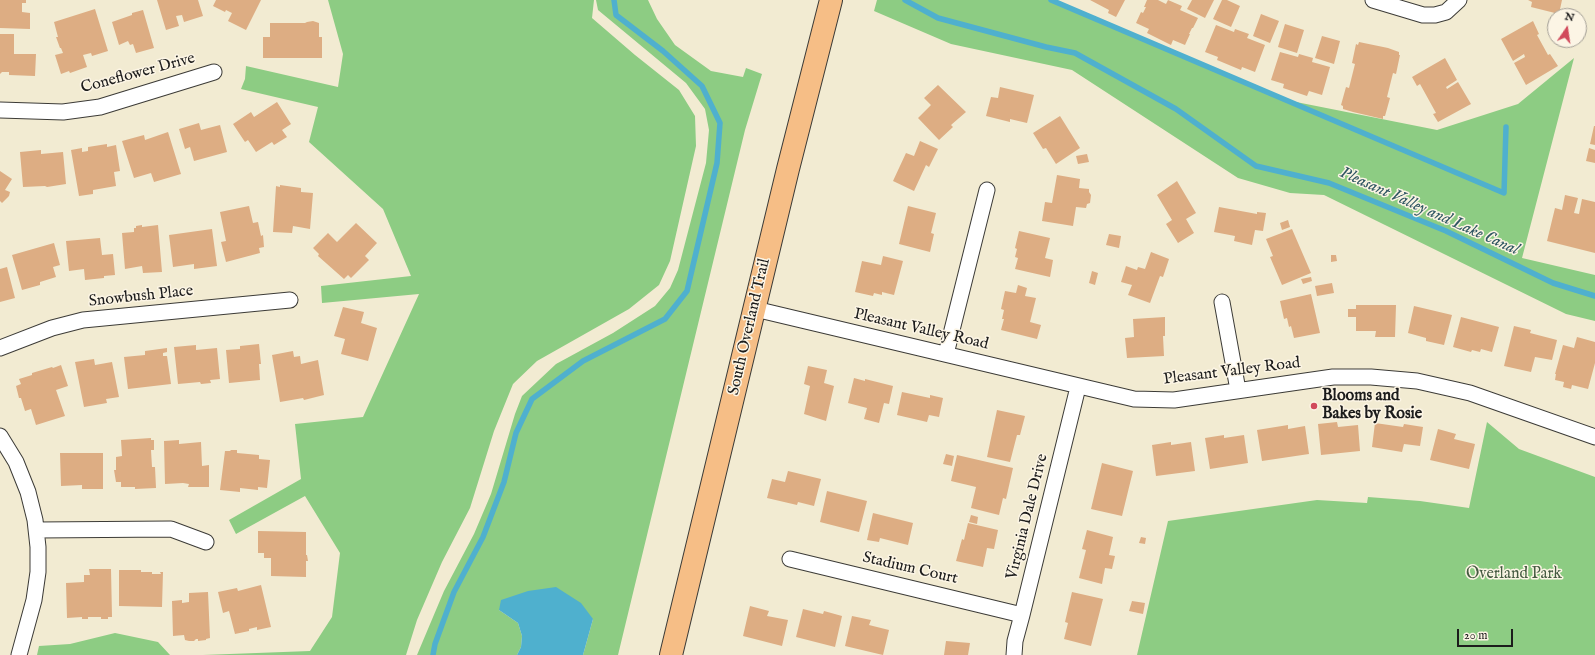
<!DOCTYPE html>
<style>
body{margin:0}
#map{position:relative;width:1595px;height:655px;overflow:hidden;background:#f2ebd2;font-family:"IM FELL English",serif}
canvas{display:block}
.north{position:absolute;left:1547px;top:8px;width:40px;height:40px;box-sizing:border-box;background:#fcf5e5;border:1px solid #a29e95;border-radius:50%;rotate:13deg;font-size:11px;font-weight:700;line-height:16px;text-align:center;color:#1c1c1c}
.north::after{content:'';display:block;margin:auto;width:14px;height:18px;background:#d1495b;clip-path:polygon(50% 0,100% 100%,50% 72%,0 100%)}
.scale{position:absolute;left:1457px;top:629px;width:56px;height:18px;box-sizing:border-box;border:2px solid #1c1c1c;border-top:0;padding-left:5px;font-size:12px;line-height:14px;white-space:nowrap;color:#1c1c1c;-webkit-text-stroke:3px #fcf5e5;paint-order:stroke}
</style>
<div id="map">
<canvas width="1595" height="655"></canvas>
<div class="north">N</div>
<div class="scale">20 m</div>
</div>
<script>
const ctx = document.querySelector('canvas').getContext('2d');
ctx.lineJoin = 'round';
function fillPath(path, color) {
  ctx.fillStyle = color;
  ctx.fill(path, 'evenodd');
}
function shape(rows) {
  const path = new Path2D();
  for (const r of rows) {
    path.moveTo(r[0], r[1]);
    for (let i = 2; i < r.length; i += 2) path.lineTo(r[i], r[i + 1]);
  }
  return path;
}
function trace(path, color, width, dash) {
  ctx.strokeStyle = color;
  ctx.lineWidth = width;
  ctx.lineCap = dash ? 'butt' : 'round';
  ctx.setLineDash(dash || []);
  ctx.stroke(path);
}
function drawText(font, color, halo, rows, align = 'center') {
  ctx.font = font + ' "IM FELL English",serif';
  ctx.lineWidth = 3;
  ctx.setLineDash([]);
  ctx.textBaseline = 'middle';
  ctx.strokeStyle = halo;
  ctx.fillStyle = color;
  for (const [text, x, y, turn = 0] of rows) {
    ctx.save();
    ctx.translate(x, y);
    ctx.rotate((+turn || 0) * Math.PI / 180);
    ctx.textAlign = isNaN(turn) ? turn : align;
    if (halo) ctx.strokeText(text, 0, 0);
    ctx.fillText(text, 0, 0);
    ctx.restore();
  }
}
fillPath(shape([
 [328,0,594,0,592,18,635,55,679,90,695,116,696,146,670,261,659,285,629,309,537,361,513,384,494,431,470,508,442,562,417,620,406,655,203,655,310,651,332,617,340,553,305,496,236,534,229,520,301,479,295,424,363,417,419,294,322,303,321,286,411,276,383,209,309,142,318,107,241,89,245,79,246,66,338,87,343,54],
 [596,0,648,0,657,19,675,45,711,71,743,77,746,68,762,74,745,130,618,655,583,655,593,619,499,610,518,623,522,636,521,647,517,655,417,655,444,591,474,534,491,494,515,414,522,396,556,364,613,333,655,306,670,288,678,270,706,163,709,130,705,109,686,83,598,10],
 [877,0,1056,0,1276,98,1437,130,1518,104,1574,58,1522,258,1595,275,1595,321,1566,314,1324,195,1290,193,1238,178,1072,70,951,44,874,11],
 [1487,422,1519,449,1595,477,1595,655,1137,655,1168,521,1317,500,1367,503,1368,497,1420,501,1469,508],
 [115,633,158,642,170,655,37,655,39,646,70,644]
]), '#8dcc83');
fillPath(shape([
 [556,587,581,603,593,619,583,655,517,655,521,647,522,636,518,623,499,610,501,600,528,591]
]), '#4fb0ce');
trace(shape([
 [905,0,938,18,1046,47,1075,53,1176,109,1256,166,1329,183,1446,231,1553,283,1595,296],
 [1051,0,1504,193,1506,127],
 [433,655,435,644,454,592,483,537,504,482,516,433,532,399,583,361,665,319,687,291,717,163,720,123,702,86,663,51,616,15,614,0]
]), '#4fb0ce', 5.5);
fillPath(shape([
 [0,0,26,0,26,3,22,3,22,12,30,13,30,29,0,28],
 [157,0,198,0,203,16,184,22,182,15,176,16,179,26,166,30],
 [216,0,261,0,246,30,228,21,232,13,226,10,225,12,213,6],
 [1090,0,1125,0,1116,17,1108,13,1109,10],
 [1147,0,1158,0,1166,4,1168,0,1182,6,1180,10,1198,18,1193,28,1192,28,1189,34,1190,34,1185,45,1173,40,1171,45,1147,33,1149,29,1136,23,1141,12,1143,13,1146,7,1144,7],
 [1192,0,1214,0,1205,18,1187,9],
 [1222,0,1227,0,1240,6,1231,27,1213,19],
 [1528,0,1562,0,1559,14,1531,7,1532,2],
 [95,9,108,51,92,56,91,53,83,55,87,67,70,73,69,71,61,74,55,55,63,53,61,48,60,48,56,37,58,37,54,22],
 [143,10,154,48,136,53,133,44,130,45,128,41,119,45,112,22,132,15,132,13],
 [1261,14,1279,21,1270,43,1253,36],
 [313,21,319,23,319,37,322,37,322,58,263,58,263,37,270,37,270,23,305,23,307,22],
 [1533,21,1539,34,1537,35,1548,55,1550,54,1558,66,1526,85,1514,63,1525,57,1524,54,1513,61,1501,39],
 [1285,24,1304,30,1297,53,1278,47],
 [1216,25,1234,32,1235,29,1249,34,1247,38,1265,45,1255,72,1242,67,1241,70,1217,60,1218,57,1205,52],
 [0,34,14,34,14,54,36,54,35,76,9,75,9,72,2,72,0,74],
 [1322,36,1340,41,1334,64,1315,58],
 [1359,42,1388,48,1399,52,1399,55,1400,55,1396,74,1393,73,1387,97,1390,98,1385,116,1383,116,1383,119,1353,112,1343,109,1343,106,1341,105,1346,87,1349,88,1355,64,1352,63,1356,44,1358,45],
 [1280,52,1298,57,1299,54,1313,58,1312,62,1330,67,1322,95,1309,91,1307,96,1283,88,1284,84,1271,80],
 [1445,58,1457,80,1446,87,1447,89,1458,82,1471,104,1438,122,1433,114,1436,113,1420,84,1417,86,1412,77],
 [938,85,966,112,951,125,953,127,939,140,918,118,931,105,924,98],
 [1000,87,1034,95,1027,123,1010,119,1010,122,986,116,991,97,998,98],
 [277,102,291,124,282,130,287,137,274,145,272,142,256,152,248,140,245,142,233,124,251,112,254,117],
 [1060,116,1080,148,1056,164,1046,148,1043,149,1033,133],
 [199,123,201,130,220,125,227,152,194,161,190,147,185,149,179,129],
 [1594,126,1595,126,1595,145,1590,144],
 [168,132,181,174,154,182,151,173,134,178,122,141,144,135,145,140],
 [920,141,938,149,929,167,926,165,914,191,893,181,906,153,914,156],
 [107,144,107,147,116,145,120,171,114,172,116,186,93,190,93,194,79,196,71,150,82,148,82,152,88,151,88,147],
 [1589,148,1595,150,1595,163,1586,161],
 [41,150,41,154,63,152,66,184,47,187,45,186,23,187,20,152],
 [1087,154,1089,162,1078,164,1076,156],
 [0,171,12,179,5,190,10,192,9,196,2,203,0,201],
 [1057,175,1080,179,1079,188,1089,189,1089,192,1091,195,1090,203,1087,204,1086,208,1076,207,1073,226,1042,221,1045,202,1052,203],
 [1177,181,1196,213,1186,219,1194,233,1178,243,1166,224,1172,220,1157,195],
 [280,185,301,188,301,192,313,193,310,229,293,226,292,233,273,232,276,186,280,187],
 [1565,195,1578,198,1574,213,1579,214,1582,199,1595,202,1595,253,1547,241,1555,208,1562,210],
 [249,206,253,223,258,222,261,236,263,235,264,247,259,248,260,253,226,262,221,242,226,241,220,212],
 [908,206,936,213,931,233,934,234,930,252,899,244],
 [1219,207,1257,214,1257,212,1266,213,1263,231,1255,230,1252,245,1234,241,1235,236,1214,232],
 [1288,220,1290,227,1282,230,1280,223],
 [356,223,377,243,365,256,369,260,351,278,348,275,344,279,318,256,319,254,313,248,328,233,337,242],
 [142,225,142,227,158,225,162,272,143,273,142,266,125,269,122,233,134,232,134,228,136,228,136,226],
 [212,229,217,266,194,269,194,264,173,267,169,235],
 [1292,229,1311,273,1282,285,1270,257,1273,256,1266,239],
 [1019,231,1050,238,1045,258,1053,260,1050,277,1015,269,1018,258,1015,257,1017,249,1015,248],
 [1109,234,1121,236,1119,248,1106,245],
 [100,238,102,255,113,254,115,275,104,276,104,278,85,280,84,269,69,271,66,241],
 [54,243,60,265,53,267,56,277,40,282,40,285,22,290,12,255],
 [1151,252,1169,259,1163,277,1160,276,1150,303,1128,295,1132,285,1121,282,1126,266,1137,270,1138,267,1145,269],
 [1331,255,1336,255,1337,261,1331,262],
 [883,256,903,261,894,295,882,292,882,295,874,293,873,296,855,292,862,261,881,265],
 [7,267,15,298,0,302,0,269],
 [1092,271,1098,273,1095,285,1089,283],
 [1311,277,1312,281,1303,284,1301,279],
 [1332,283,1334,293,1317,296,1315,286],
 [1018,285,1027,288,1025,296,1036,298,1030,322,1041,325,1037,339,1001,330,1004,319,1002,319,1004,310,1001,309,1005,291,1016,293],
 [1311,294,1320,333,1294,338,1291,326,1289,327,1287,318,1284,319,1280,301],
 [1356,305,1396,305,1395,337,1375,337,1376,331,1356,331,1356,317,1348,317,1348,309,1356,309],
 [1414,306,1452,315,1444,345,1426,341,1426,338,1408,333],
 [343,307,364,312,361,323,377,328,368,361,341,354,345,339,334,336],
 [1165,317,1165,336,1163,336,1164,356,1127,358,1125,338,1134,337,1133,319],
 [1461,317,1499,327,1492,352,1481,349,1480,352,1472,350,1471,352,1453,347],
 [1514,326,1531,330,1530,333,1557,340,1552,360,1535,357,1531,372,1504,366],
 [1577,337,1595,342,1595,363,1588,389,1572,385,1571,389,1563,387,1564,382,1555,380,1556,374,1555,374,1563,345,1574,348],
 [259,344,261,364,259,364,260,380,229,383,226,350,240,349,240,346],
 [196,345,196,350,217,348,220,379,210,380,211,383,201,384,200,382,178,384,174,347],
 [167,348,167,352,163,353,163,356,167,356,171,384,128,389,124,357,145,355,145,351],
 [293,351,294,357,300,356,301,364,318,360,324,395,304,400,303,398,280,402,272,355],
 [94,359,95,365,112,362,119,397,106,399,107,403,84,407,75,362],
 [61,365,68,386,56,390,65,416,36,425,31,409,25,411,21,398,19,398,16,386,21,384,19,379,32,375,32,373,52,367,53,368],
 [808,366,827,370,824,383,834,386,826,421,804,414,810,386,804,384],
 [854,378,865,381,865,379,893,386,889,404,884,403,879,423,864,419,867,408,848,403],
 [902,392,930,398,930,395,943,398,939,417,929,415,927,422,897,415],
 [997,410,1025,416,1020,435,1017,435,1010,462,987,457],
 [1337,422,1338,427,1358,425,1360,451,1321,455,1318,424],
 [1375,423,1403,427,1404,424,1423,427,1420,446,1404,444,1402,452,1372,447],
 [1288,425,1288,429,1305,426,1309,454,1262,461,1257,430],
 [1438,429,1456,434,1454,439,1475,444,1469,469,1430,460],
 [1224,435,1224,438,1244,435,1248,463,1210,469,1205,438],
 [151,438,151,440,154,440,154,450,151,450,152,467,155,467,156,488,135,489,135,487,121,487,121,482,116,482,114,470,116,470,116,457,122,456,121,440],
 [179,440,179,444,201,442,202,466,209,465,209,487,188,487,189,484,183,483,165,484,164,441],
 [1171,442,1171,445,1191,442,1195,471,1156,476,1152,445],
 [231,450,237,450,237,453,259,455,259,459,270,460,267,488,258,487,258,490,240,488,240,492,220,490,225,451,230,451],
 [60,453,103,453,103,489,82,489,82,485,61,486],
 [946,454,954,456,952,466,943,464],
 [957,455,1013,468,1006,499,1003,498,999,515,971,508,976,487,951,481],
 [1102,463,1133,471,1122,516,1091,509],
 [788,471,821,479,814,506,798,502,797,505,767,498,772,479,785,482],
 [827,491,867,501,859,532,820,522],
 [873,513,913,523,908,545,880,538,879,542,867,540],
 [971,515,978,517,977,524,969,522],
 [968,523,998,530,994,549,987,548,983,567,956,561,962,539,964,540],
 [1087,530,1113,537,1109,555,1115,556,1112,569,1105,568,1102,584,1079,578,1086,550,1082,549],
 [258,531,306,532,306,555,307,555,308,561,306,561,306,577,271,576,271,558,264,558,264,553,258,553],
 [1141,537,1146,538,1145,544,1139,543],
 [89,569,111,569,112,617,108,617,108,619,101,619,101,617,88,617,88,619,82,619,82,617,67,618,66,583,84,582,84,575,90,575],
 [119,570,141,570,141,572,152,572,152,574,161,574,160,572,163,572,162,607,119,606],
 [261,585,271,627,257,630,257,627,249,629,249,631,235,634,229,611,223,613,218,592,237,588,238,591],
 [208,592,210,638,206,639,206,640,198,641,198,639,196,639,194,641,189,641,185,640,184,635,173,636,172,601,182,600,182,603,189,602,189,593],
 [1072,592,1103,599,1091,646,1064,639,1068,623,1065,622],
 [1132,601,1145,603,1143,614,1129,611],
 [750,606,769,611,767,616,788,620,782,646,743,636],
 [803,609,823,614,824,611,842,616,835,647,796,637],
 [852,616,871,620,869,625,889,630,883,655,845,646],
 [946,641,970,643,968,655,944,655]
]), '#ddad83');
const minor = shape([
 [1373,0,1423,15,1435,15,1446,12,1459,0],
 [0,110,63,112,100,107,214,72],
 [1222,302,1238,390],
 [755,309,1134,399,1174,400,1333,377,1371,377,1417,381,1470,393,1595,437],
 [0,348,52,328,83,320,290,300],
 [946,354,987,190],
 [0,436,16,462,28,492,35,520,38,547,38,572,34,600,19,655],
 [37,530,171,529,206,542],
 [790,559,1022,615],
 [1014,655,1015,641,1022,615,1078,387]
]);
const primary = shape([
 [671,655,788,169,831,0]
]);
trace(minor, '#3c3b37', 17);
trace(primary, '#3c3b37', 24);
trace(minor, '#fff', 15);
trace(primary, '#f6be86', 22);
for (const [x, y, r, color] of [
 [1314,406,4,"#d1495b"]
]) {
  const dot = new Path2D();
  dot.arc(x, y, r, 0, 2 * Math.PI);
  ctx.fillStyle = color;
  ctx.fill(dot);
  trace(dot, '#fcf5e5', 1.5);
}
drawText('16px', '#1c1c1c', '#fcf5e5', [
 ["Coneflower Drive",138,74,-15],
 ["Snowbush Place",141,297,-6],
 ["South Overland Trail",750,327,-77],
 ["Pleasant Valley Road",921,330,13],
 ["Pleasant Valley Road",1232,372,-7],
 ["Virginia Dale Drive",1028,517,-76],
 ["Stadium Court",910,569,13]
]);
drawText('bold 16px', '#1c1c1c', '#fcf5e5', [
 ["Blooms and",1322,397],
 ["Bakes by Rosie",1322,415]
], 'left');
drawText('16px', '#445a40', '#fcf5e5', [
 ["Overland Park",1514,575]
]);
drawText('italic 17px', '#305763', '#fcf5e5', [
 ["Pleasant Valley and Lake Canal",1429,212,24]
]);
</script>
